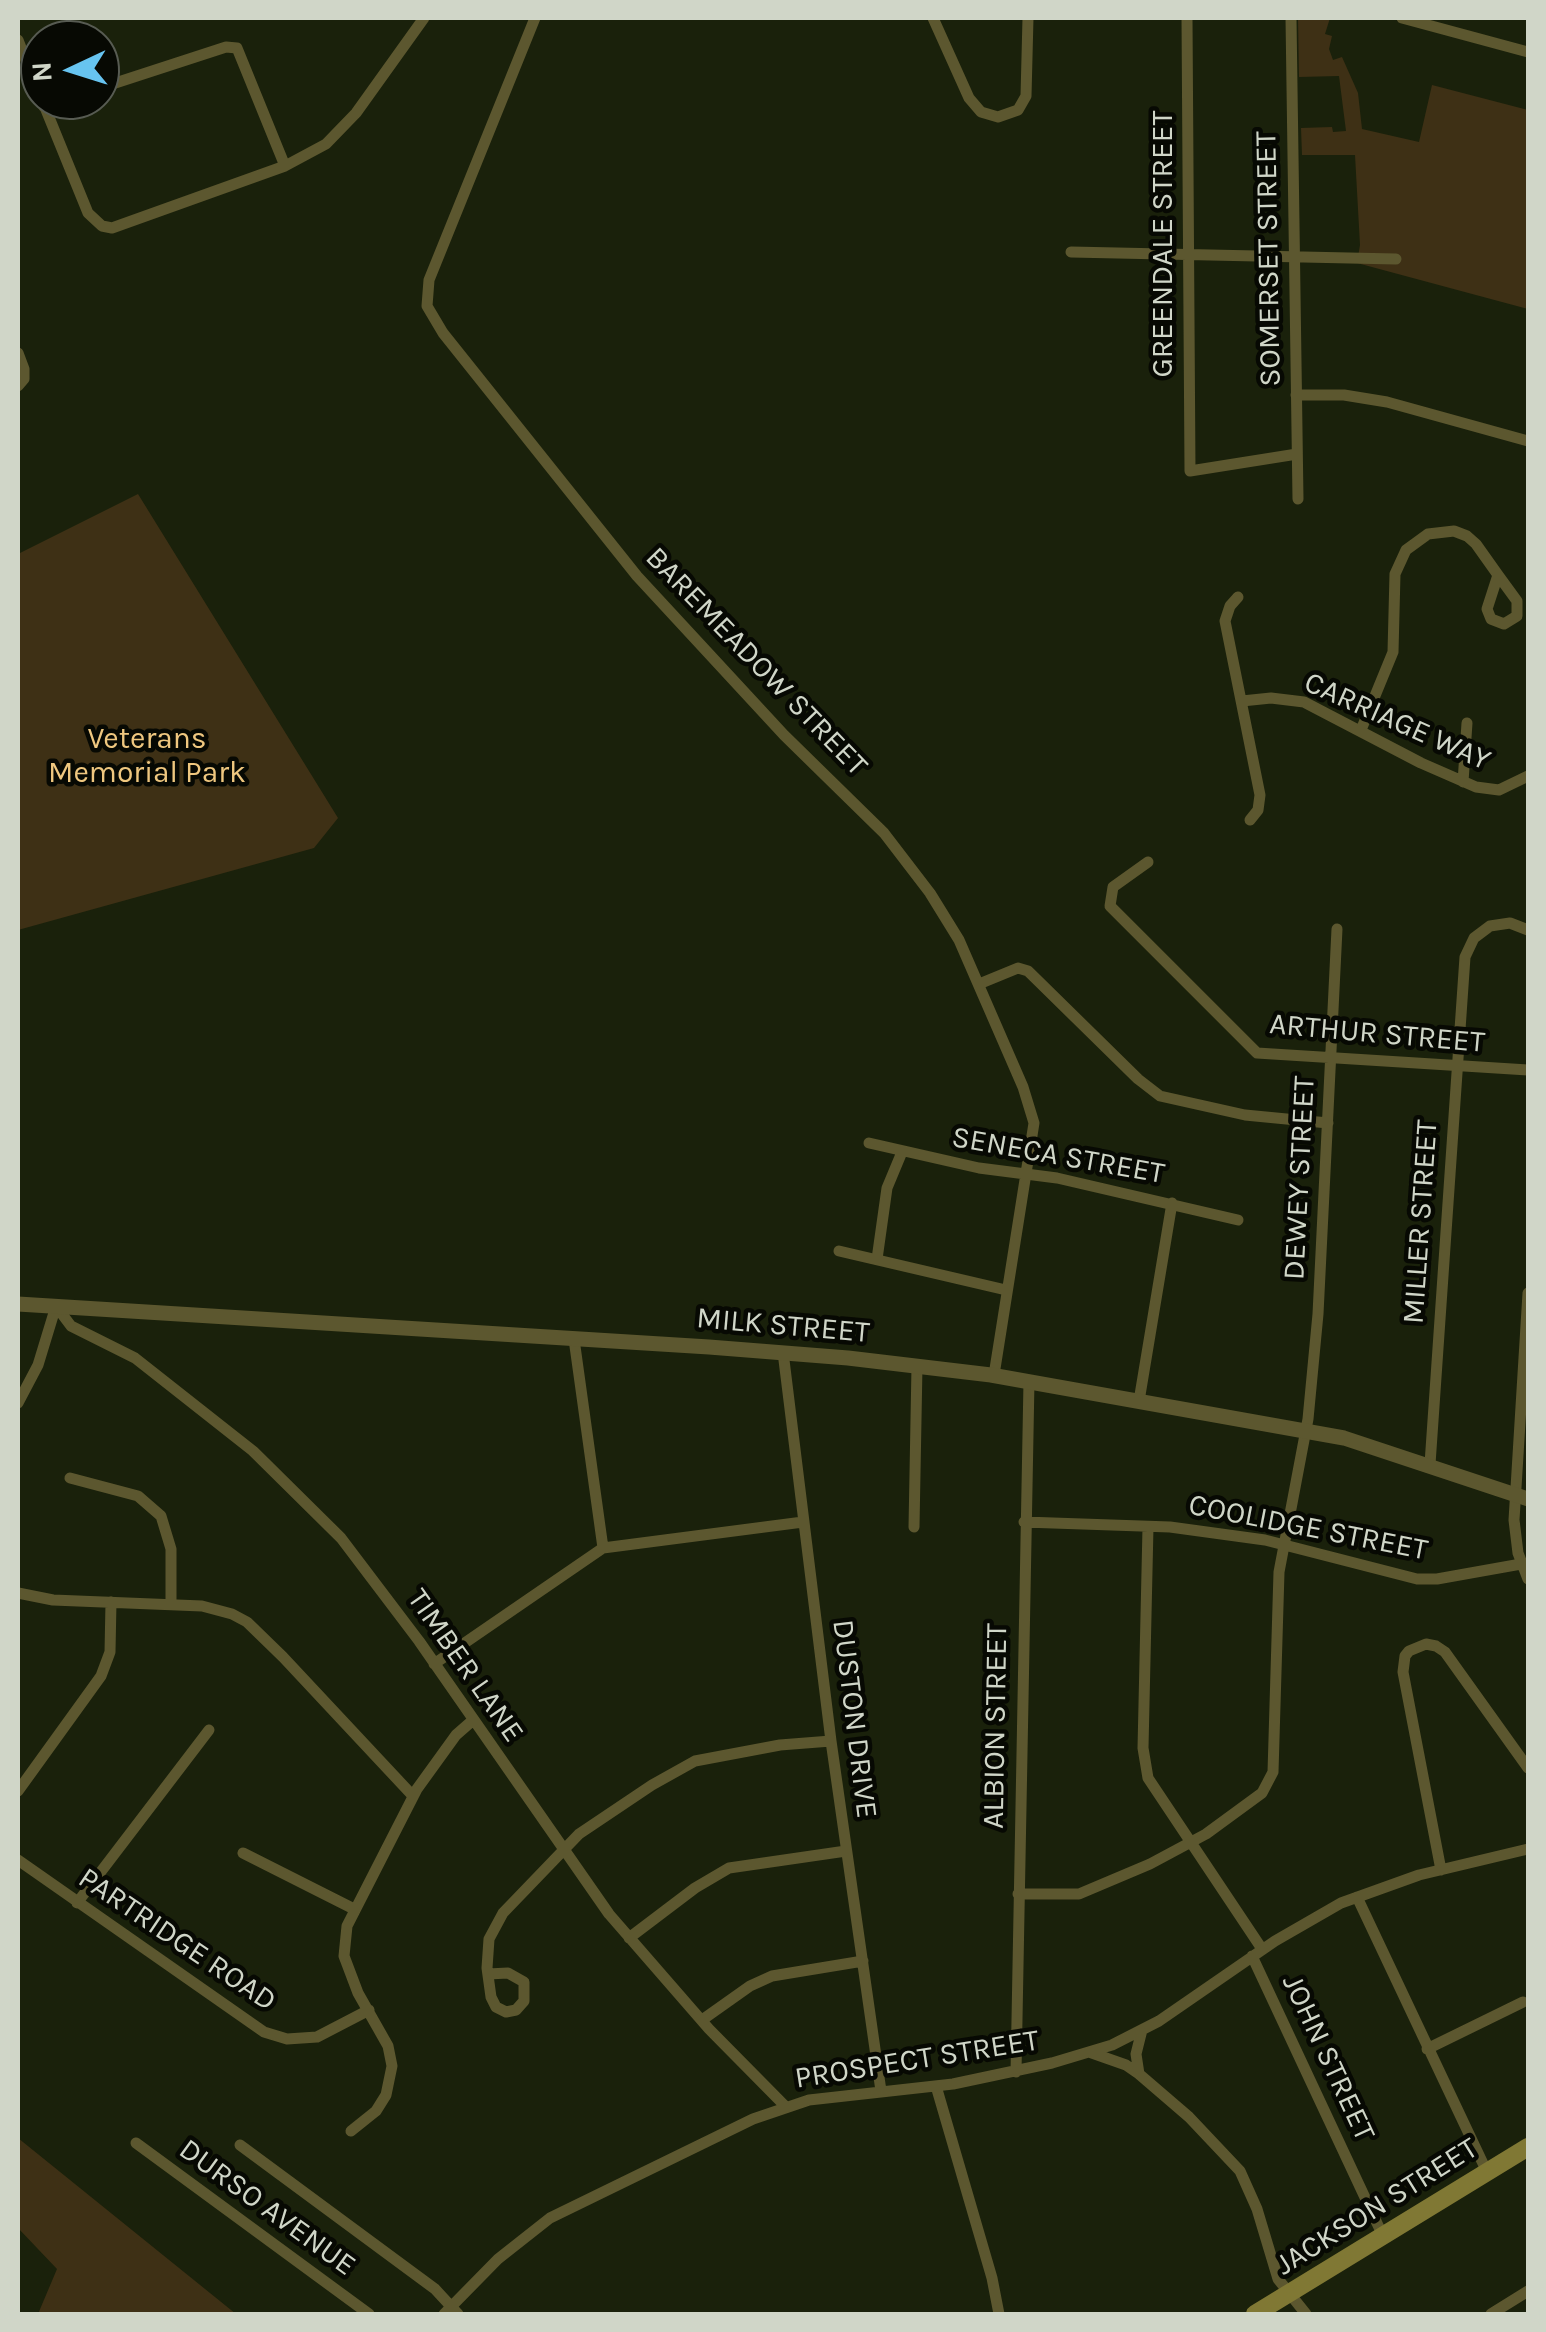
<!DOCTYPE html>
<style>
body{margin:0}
#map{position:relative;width:1546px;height:2332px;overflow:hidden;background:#1a210b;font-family:Karla,sans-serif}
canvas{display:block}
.frame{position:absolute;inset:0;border:20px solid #d0d6c8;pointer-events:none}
.north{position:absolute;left:20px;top:20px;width:100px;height:100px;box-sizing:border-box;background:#070903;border:2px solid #575b52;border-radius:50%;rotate:266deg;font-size:28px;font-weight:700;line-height:40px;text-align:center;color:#d0d6c8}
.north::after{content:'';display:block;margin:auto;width:35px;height:45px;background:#67c4f0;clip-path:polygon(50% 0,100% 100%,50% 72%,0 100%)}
</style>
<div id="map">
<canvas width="1546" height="2332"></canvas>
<div class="frame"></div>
<div class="north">N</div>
</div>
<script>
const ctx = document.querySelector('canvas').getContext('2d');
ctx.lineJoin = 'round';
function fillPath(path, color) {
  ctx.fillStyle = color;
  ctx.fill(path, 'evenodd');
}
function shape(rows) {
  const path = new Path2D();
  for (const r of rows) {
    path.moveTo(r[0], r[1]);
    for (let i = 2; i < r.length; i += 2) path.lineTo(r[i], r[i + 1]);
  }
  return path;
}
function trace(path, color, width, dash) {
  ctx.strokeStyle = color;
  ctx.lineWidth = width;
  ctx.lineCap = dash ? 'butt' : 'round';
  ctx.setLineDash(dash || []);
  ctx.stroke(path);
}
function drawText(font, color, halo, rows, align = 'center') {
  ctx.font = font + ' Karla,sans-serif';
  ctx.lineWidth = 9;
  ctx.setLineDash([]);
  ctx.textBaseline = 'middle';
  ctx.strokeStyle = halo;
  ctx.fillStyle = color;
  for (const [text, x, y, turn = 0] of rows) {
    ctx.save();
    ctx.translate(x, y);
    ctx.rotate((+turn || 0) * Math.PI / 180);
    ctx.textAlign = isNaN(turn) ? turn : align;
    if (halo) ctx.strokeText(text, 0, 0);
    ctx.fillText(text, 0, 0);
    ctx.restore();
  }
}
fillPath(shape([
 [1298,18,1330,18,1325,34,1332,36,1329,49,1333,60,1342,57,1358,93,1362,129,1419,142,1432,85,1528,110,1528,309,1357,263,1360,245,1355,155,1302,155,1301,128,1332,127,1333,132,1346,131,1339,76,1299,77],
 [138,494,338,818,314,848,18,930,18,554],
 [18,2138,236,2314,38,2314,57,2269,18,2228]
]), '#3e3015');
trace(shape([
 [535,18,429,280,427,306,443,333,637,576,784,735,884,833,930,893,959,940,1023,1087,1034,1123,994,1375],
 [933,18,969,98,981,112,998,117,1018,110,1026,96,1028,18],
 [1187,18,1190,471,1297,454],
 [1291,18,1298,499],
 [1402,18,1528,52],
 [18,40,40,96],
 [100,88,226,47,237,48,285,166],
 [42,100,88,213,102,226,112,228,285,166,326,144,356,113,424,18],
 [44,107,64,100],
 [1071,252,1396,259],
 [18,353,24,369,24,379,18,386],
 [1296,395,1344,395,1387,402,1528,441],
 [1238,597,1230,606,1225,621,1260,795,1258,810,1250,820],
 [1242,701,1271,698,1304,702,1421,763,1476,787,1499,790,1528,776],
 [1361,730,1393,652,1395,574,1406,550,1428,534,1454,531,1467,536,1476,544,1498,575,1517,601,1517,616,1504,624,1491,619,1487,609,1498,575],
 [1463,782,1467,723],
 [1148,862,1113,887,1110,906,1257,1053,1528,1070],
 [979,984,1018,968,1028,971,1138,1079,1160,1096,1245,1115,1328,1123],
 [869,1143,979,1168,1057,1178,1238,1220],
 [839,1251,1006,1290],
 [877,1259,887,1188,902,1152],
 [1528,1293,1514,1520,1518,1553,1528,1579],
 [56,1306,71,1326,135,1358,253,1451,341,1538,419,1641,609,1914,709,2029,786,2107],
 [574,1339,603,1548],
 [783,1352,831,1741,881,2091],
 [1139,1401,1172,1203],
 [18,1403,38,1365,56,1306],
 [1430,1464,1465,957,1474,938,1490,926,1510,923,1528,930],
 [70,1478,138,1496,161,1516,171,1549,171,1604],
 [1024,1522,1170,1527,1265,1540,1417,1579,1437,1579,1521,1564],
 [914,1527,917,1366],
 [1148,1527,1143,1748,1148,1778,1262,1949],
 [18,1593,53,1600,202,1606,232,1614,247,1622,283,1657,413,1796],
 [434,1664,603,1548,803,1522],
 [18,1791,101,1676,110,1652,111,1602],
 [243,1853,354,1909],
 [18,1860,264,2032,287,2039,317,2037,369,2010],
 [1441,1870,1403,1672,1405,1656,1409,1651,1426,1644,1436,1646,1445,1652,1528,1768],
 [1018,1894,1079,1894,1150,1864,1206,1834,1262,1793,1273,1772,1279,1572,1308,1419,1318,1314,1337,929],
 [1357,1897,1487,2172],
 [77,1903,209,1730],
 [629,1938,695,1888,729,1868,846,1851],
 [1252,1956,1383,2236],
 [488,1974,508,1973,524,1982,524,2001,516,2010,506,2012,496,2007,491,1997,487,1968,489,1939,503,1913,579,1834,652,1785,695,1761,780,1745,831,1741],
 [702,2020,750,1986,772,1976,863,1961],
 [1142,2030,1136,2054,1139,2074,1189,2117,1240,2171,1257,2209,1278,2279,1306,2314],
 [1427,2049,1523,2002],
 [1089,2052,1126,2065,1139,2074],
 [1016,2072,1029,1381],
 [936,2086,992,2278,999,2314],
 [351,2131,376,2111,386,2095,392,2066,388,2046,358,1993,344,1956,347,1926,417,1789,456,1735,472,1721],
 [136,2143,369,2314],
 [240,2145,435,2289,458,2314],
 [444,2314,498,2259,550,2218,753,2119,809,2100,953,2084,1052,2063,1112,2045,1159,2021,1275,1941,1341,1903,1419,1875,1528,1849],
 [1491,2314,1528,2291]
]), '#5c572f', 11);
trace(shape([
 [18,1304,709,1347,848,1358,991,1375,1344,1438,1528,1499]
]), '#5c572f', 15);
trace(shape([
 [1255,2314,1528,2147]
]), '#807834', 18);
drawText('30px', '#d0d6c8', '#070903', [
 ["GREENDALE STREET",1163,244,-90],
 ["SOMERSET STREET",1269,259,-91],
 ["BAREMEADOW STREET",756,662,46],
 ["CARRIAGE WAY",1397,722,24],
 ["ARTHUR STREET",1377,1034,5],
 ["SENECA STREET",1058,1156,10],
 ["DEWEY STREET",1300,1178,-87],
 ["MILLER STREET",1421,1222,-86],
 ["MILK STREET",783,1326,5],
 ["COOLIDGE STREET",1308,1528,11],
 ["TIMBER LANE",465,1666,55],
 ["DUSTON DRIVE",854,1719,83],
 ["ALBION STREET",996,1726,-89],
 ["PARTRIDGE ROAD",177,1940,34],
 ["JOHN STREET",1328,2058,65],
 ["PROSPECT STREET",917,2060,-9],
 ["JACKSON STREET",1377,2207,-32],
 ["DURSO AVENUE",267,2208,36]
]);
drawText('30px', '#efc77f', '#070903', [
 ["Veterans",147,739],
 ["Memorial Park",147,773]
]);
</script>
